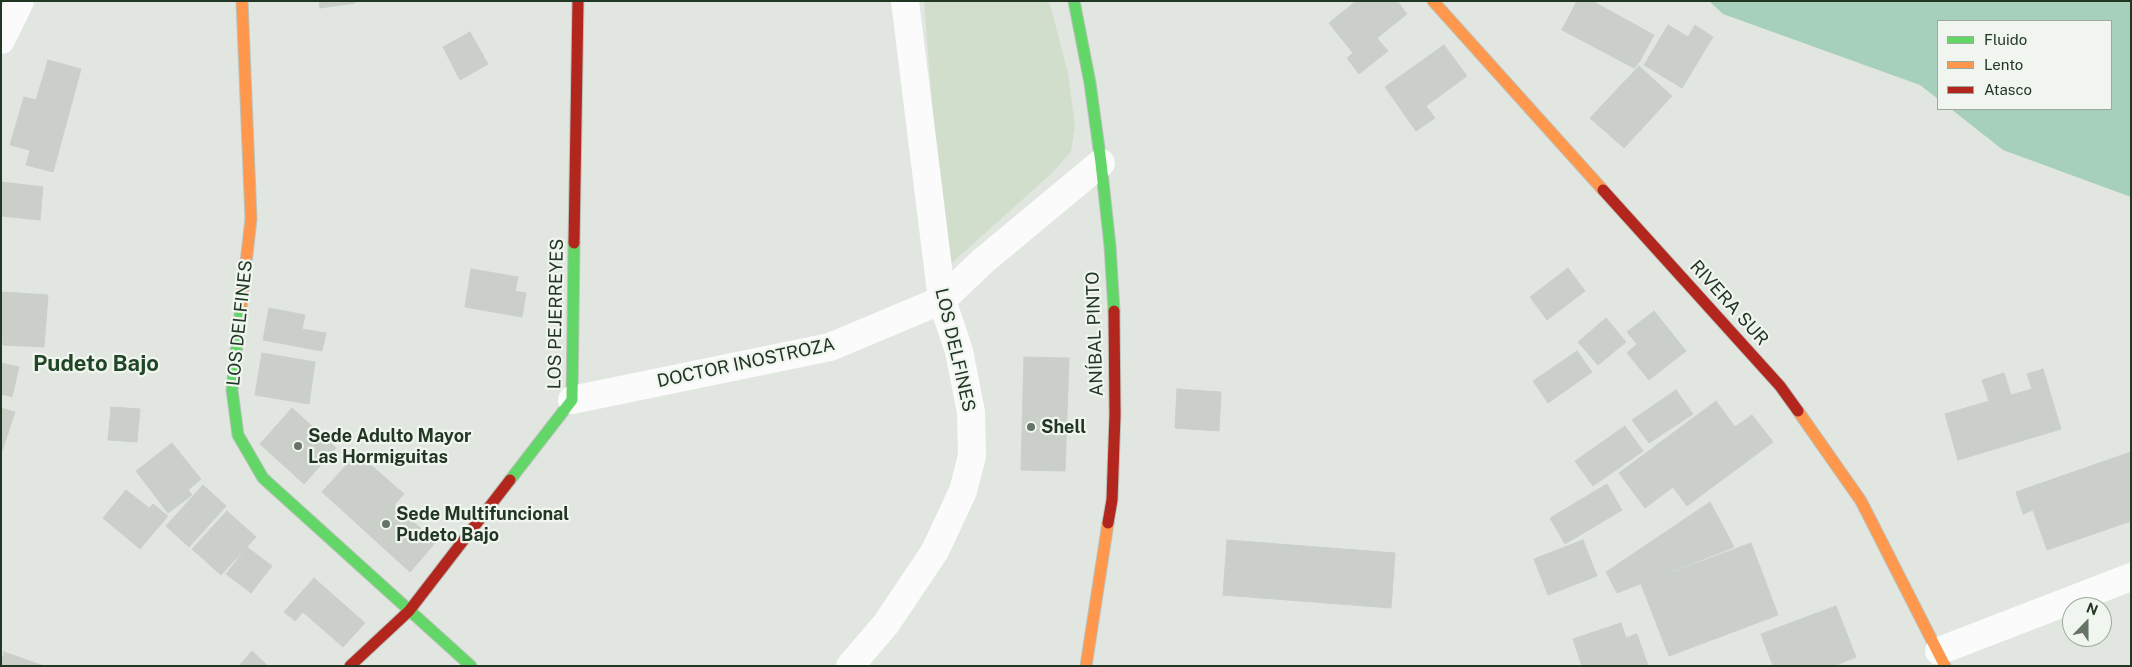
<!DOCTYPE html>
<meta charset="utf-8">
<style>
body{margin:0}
#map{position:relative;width:2132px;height:667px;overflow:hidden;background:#e1e6e1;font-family:"Public Sans",sans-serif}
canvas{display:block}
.frame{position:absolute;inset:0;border:2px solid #223624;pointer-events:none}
.legend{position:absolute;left:1937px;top:20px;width:175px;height:90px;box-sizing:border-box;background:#f0f5ef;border:1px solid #9ea99e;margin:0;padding:6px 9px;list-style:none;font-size:15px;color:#223624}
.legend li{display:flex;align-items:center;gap:10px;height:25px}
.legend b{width:25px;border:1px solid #9ea99e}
.north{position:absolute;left:2062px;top:597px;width:50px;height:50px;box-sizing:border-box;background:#f0f5ef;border:1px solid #9ea99e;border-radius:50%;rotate:22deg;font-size:14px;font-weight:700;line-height:20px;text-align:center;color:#223624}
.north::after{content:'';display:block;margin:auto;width:18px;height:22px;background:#657466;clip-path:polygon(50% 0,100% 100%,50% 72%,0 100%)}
</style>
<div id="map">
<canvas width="2132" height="667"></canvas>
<div class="frame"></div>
<ul class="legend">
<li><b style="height:6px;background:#63d668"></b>Fluido</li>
<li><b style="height:6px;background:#ff974d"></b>Lento</li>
<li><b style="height:6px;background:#b3261e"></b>Atasco</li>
</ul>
<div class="north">N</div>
</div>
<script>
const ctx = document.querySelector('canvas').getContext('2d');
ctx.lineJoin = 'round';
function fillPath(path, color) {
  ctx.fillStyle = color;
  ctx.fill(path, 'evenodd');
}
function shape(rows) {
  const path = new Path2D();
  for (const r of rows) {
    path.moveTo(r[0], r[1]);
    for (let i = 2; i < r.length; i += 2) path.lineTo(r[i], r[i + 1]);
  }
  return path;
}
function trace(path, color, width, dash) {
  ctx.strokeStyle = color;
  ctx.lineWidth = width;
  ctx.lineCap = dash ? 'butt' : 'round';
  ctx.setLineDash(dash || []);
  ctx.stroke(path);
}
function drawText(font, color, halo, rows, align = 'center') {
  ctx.font = font + ' "Public Sans",sans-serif';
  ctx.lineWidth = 4.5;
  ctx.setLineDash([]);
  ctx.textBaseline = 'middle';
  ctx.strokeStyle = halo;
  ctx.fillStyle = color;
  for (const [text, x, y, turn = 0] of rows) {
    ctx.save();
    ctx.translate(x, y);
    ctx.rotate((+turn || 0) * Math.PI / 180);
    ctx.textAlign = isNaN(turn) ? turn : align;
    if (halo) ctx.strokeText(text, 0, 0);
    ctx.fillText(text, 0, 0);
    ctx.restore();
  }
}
fillPath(shape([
 [924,1,1049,1,1068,73,1075,126,1071,152,1050,175,945,269]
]), '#d2decc');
fillPath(shape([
 [1709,1,2131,1,2131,197,2003,150,1951,109,2111,109,2111,21,1938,21,1938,99,1920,85,1723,14]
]), '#a6d0bc');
const building = shape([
 [319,1,355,1,355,3,320,8,319,1],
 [1356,1,1397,1,1407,14,1377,38,1388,51,1359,74,1347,58,1353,53,1329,23,1356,1],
 [1577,1,1592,1,1654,35,1640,61,1634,68,1562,30,1577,1],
 [1668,25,1688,37,1695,25,1713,37,1682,88,1644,65,1668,25],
 [470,32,488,64,460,80,443,47,470,32],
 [1444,45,1467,76,1426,106,1435,118,1416,131,1385,87,1444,45],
 [48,60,81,69,53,172,26,165,30,150,10,145,24,97,36,100,48,60],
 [1639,66,1672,96,1624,148,1590,118,1639,66],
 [1,182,43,187,40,220,1,216,1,182],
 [1568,268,1585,291,1547,320,1530,297,1568,268],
 [471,269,518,277,515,291,526,293,522,317,465,307,471,269],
 [1,292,48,295,44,347,3,345,1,292],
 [269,308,305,315,302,329,326,333,322,351,263,340,269,308],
 [1654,311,1686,351,1649,380,1627,353,1637,344,1627,332,1654,311],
 [1606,318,1626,342,1598,365,1578,342,1606,318],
 [1577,351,1592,372,1548,403,1533,381,1577,351],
 [262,353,315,362,309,404,255,395,262,353],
 [1024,357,1069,358,1065,471,1021,470,1024,357],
 [1,363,19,367,12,397,1,394,1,363],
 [2043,369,2061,429,1958,460,1945,414,1989,401,1982,380,2004,373,2011,395,2032,389,2027,374,2043,369],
 [1177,389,1221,392,1219,431,1175,428,1177,389],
 [1676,390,1693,414,1649,443,1632,420,1676,390],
 [1716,401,1735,427,1752,415,1773,442,1687,506,1673,487,1645,508,1619,473,1716,401],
 [111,407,140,409,137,442,108,440,111,407],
 [1,408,15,412,2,451,1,451,1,408],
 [292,408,336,448,304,484,260,444,292,408],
 [1625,426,1643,451,1593,486,1575,461,1625,426],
 [172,443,201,479,188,490,192,495,168,513,136,471,172,443],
 [2131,452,2131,521,2047,550,2033,510,2023,514,2016,492,2131,452],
 [357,453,404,494,394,505,436,542,410,572,322,492,357,453],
 [1607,484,1622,510,1565,544,1550,518,1607,484],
 [203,485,226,506,189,547,166,526,203,485],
 [126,490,149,508,153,504,168,516,140,549,103,518,126,490],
 [1710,502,1734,547,1617,593,1606,572,1710,502],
 [227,511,256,537,221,575,192,549,227,511],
 [1227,540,1395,553,1391,608,1223,595,1227,540],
 [1583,540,1597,576,1548,595,1534,559,1583,540],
 [1751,543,1778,615,1669,656,1641,584,1751,543],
 [247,547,272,566,251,593,226,574,247,547],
 [314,578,365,623,343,647,303,612,295,621,284,612,314,578],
 [1836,606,1856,657,1834,666,1773,666,1761,634,1836,606],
 [1621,623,1626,638,1637,634,1648,666,1582,666,1573,639,1621,623],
 [252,651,268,666,239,666,252,651],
 [4,652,44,666,1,666,4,652]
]);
fillPath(building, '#cacfca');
trace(building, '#cacfca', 1);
const fast = shape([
 [1074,1,1090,83,1101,163,1110,246,1114,311],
 [241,306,232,390,238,435,263,478,471,666],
 [510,480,572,400,574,243]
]);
const slow = shape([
 [1433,1,1603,190],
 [241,306,251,219,242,1],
 [1798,411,1861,501,1945,666],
 [1086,666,1108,523]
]);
const jam = shape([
 [1603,190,1780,386,1798,411],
 [574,243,578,1],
 [1108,523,1112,500,1115,415,1114,311],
 [350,666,409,611,510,480]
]);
trace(fast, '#bbc2bb', 13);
trace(slow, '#bbc2bb', 13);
trace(jam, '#bbc2bb', 13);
trace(shape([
 [1,40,20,1],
 [572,400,830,347,942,300,983,261,1101,163],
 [1939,651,2131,577],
 [850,666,886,624,935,551,963,491,972,456,971,412,959,351,942,300,905,1]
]), '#fafbfa', 28);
trace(fast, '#63d668', 11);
trace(slow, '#ff974d', 11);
trace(jam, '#b3261e', 11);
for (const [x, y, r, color] of [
 [1031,427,5,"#657466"],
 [298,446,5,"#657466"],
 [386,524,5,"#657466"]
]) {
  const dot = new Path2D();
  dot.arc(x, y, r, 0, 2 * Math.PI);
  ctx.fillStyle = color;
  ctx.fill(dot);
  trace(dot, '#f0f5ef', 2);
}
drawText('18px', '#223624', '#f0f5ef', [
 ["RIVERA SUR",1729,303,48],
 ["LOS PEJERREYES",556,314,-89],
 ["LOS DELFINES",240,323,-84],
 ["ANÍBAL PINTO",1095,334,-92],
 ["LOS DELFINES",955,350,77],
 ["DOCTOR INOSTROZA",746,363,-12]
]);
drawText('bold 18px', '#223624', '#f0f5ef', [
 ["Shell",1041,427],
 ["Sede Adulto Mayor",308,436],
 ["Las Hormiguitas",308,457],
 ["Sede Multifuncional",396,514],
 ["Pudeto Bajo",396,535]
], 'left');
drawText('bold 22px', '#214626', '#f0f5ef', [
 ["Pudeto Bajo",96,364]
]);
</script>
